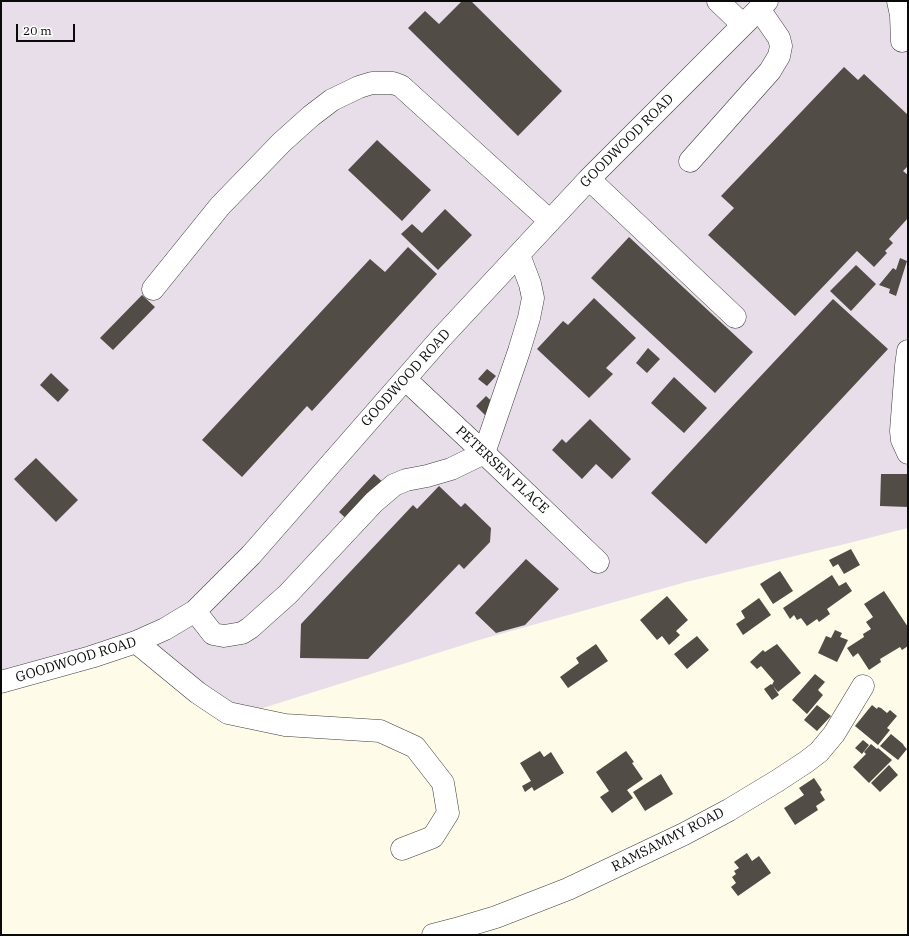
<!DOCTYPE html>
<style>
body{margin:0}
#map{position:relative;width:909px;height:936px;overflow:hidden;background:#fefbe8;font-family:"IBM Plex Serif",serif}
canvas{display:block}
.frame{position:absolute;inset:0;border:2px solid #0a0a0a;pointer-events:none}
.scale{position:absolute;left:16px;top:24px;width:59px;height:18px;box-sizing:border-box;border:2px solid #0a0a0a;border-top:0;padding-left:5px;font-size:12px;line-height:14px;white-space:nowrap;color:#0a0a0a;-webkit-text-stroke:3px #fff;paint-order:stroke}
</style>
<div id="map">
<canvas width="909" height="936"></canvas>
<div class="frame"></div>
<div class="scale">20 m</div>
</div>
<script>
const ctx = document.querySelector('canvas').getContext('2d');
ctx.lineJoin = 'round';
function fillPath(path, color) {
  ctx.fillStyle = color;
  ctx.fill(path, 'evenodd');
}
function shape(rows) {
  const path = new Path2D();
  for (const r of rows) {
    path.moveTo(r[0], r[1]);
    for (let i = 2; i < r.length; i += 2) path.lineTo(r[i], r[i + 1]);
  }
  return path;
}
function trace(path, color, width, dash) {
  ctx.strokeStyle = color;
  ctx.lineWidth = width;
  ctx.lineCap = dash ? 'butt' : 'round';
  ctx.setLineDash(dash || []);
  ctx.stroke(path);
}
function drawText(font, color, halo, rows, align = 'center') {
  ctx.font = font + ' "IBM Plex Serif",serif';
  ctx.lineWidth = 4;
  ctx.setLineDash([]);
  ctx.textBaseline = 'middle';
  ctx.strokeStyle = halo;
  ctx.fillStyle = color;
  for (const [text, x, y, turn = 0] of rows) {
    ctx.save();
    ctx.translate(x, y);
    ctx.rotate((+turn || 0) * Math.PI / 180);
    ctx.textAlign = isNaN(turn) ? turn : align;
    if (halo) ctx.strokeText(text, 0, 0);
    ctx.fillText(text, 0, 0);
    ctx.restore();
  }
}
fillPath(shape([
 [1,1,908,1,908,528,845,544,686,582,479,640,228,719,135,645,1,685]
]), '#e8dee9');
fillPath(shape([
 [462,1,471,1,562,91,518,136,408,28,425,11,439,24],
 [844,67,858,80,864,74,908,115,908,166,903,171,908,175,908,218,889,239,893,243,885,251,887,253,874,267,857,251,795,316,708,235,734,208,721,196],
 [377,140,431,190,402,221,348,170],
 [445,209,472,235,438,270,401,234,412,224,422,233],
 [629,237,753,352,715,393,591,278],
 [408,247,437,274,312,411,307,406,242,477,202,440,370,259,385,272],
 [900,258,907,261,896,296,889,293,890,289,879,285,893,268,896,270],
 [856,265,876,284,851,311,830,291],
 [142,295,155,307,113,350,100,338],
 [594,298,636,338,606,368,613,374,589,398,537,349,563,321,568,325],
 [833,299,888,349,706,544,651,493],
 [648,348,660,359,647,373,636,363],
 [487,369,496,376,487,386,478,379],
 [51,373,69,390,58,402,40,385],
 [674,377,707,408,684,433,651,403],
 [486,396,501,410,491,421,476,406],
 [590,419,631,459,612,479,596,464,582,479,552,450,562,439,566,443],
 [36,458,78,500,56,522,14,479],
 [374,474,388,487,352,524,339,512],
 [881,474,908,474,908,507,880,506],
 [439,486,461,507,465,503,491,528,490,542,464,569,459,564,368,659,300,658,301,624,413,505,417,509],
 [851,549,860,565,844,574,838,564,833,567,829,560],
 [526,559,559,589,525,625,496,633,475,613],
 [780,571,793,591,773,604,760,584],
 [832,575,839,586,846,582,852,591,827,609,830,614,819,622,817,619,807,626,801,618,797,620,794,615,790,619,783,608],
 [884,591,908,627,908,646,902,650,900,647,880,659,881,662,869,670,858,653,853,657,847,648,864,637,863,634,871,629,866,622,873,617,864,604],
 [667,596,688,620,676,631,680,635,669,645,662,636,657,640,640,620],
 [759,598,771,615,743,635,736,624,745,618,741,611],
 [835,630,842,633,840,637,848,640,837,662,818,653,826,636,831,638],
 [697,636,709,650,687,669,674,654],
 [596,644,608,661,568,688,560,677,579,663,576,658],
 [777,644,801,673,778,692,773,686,779,695,772,700,764,689,771,684,772,685,774,681,761,666,757,669,750,662,763,650,765,652],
 [815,674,825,682,818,690,823,695,807,714,792,700],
 [817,705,831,716,817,731,804,720],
 [872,705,877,709,878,707,881,708,887,713,890,710,897,716,887,728,890,730,878,745,855,726],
 [891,734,903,744,904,746,907,749,898,760,880,746],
 [863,740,869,745,862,754,855,748],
 [871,744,877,749,878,748,892,760,869,783,853,767,866,754,864,752],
 [540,751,544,757,551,752,564,773,534,791,532,787,525,792,522,786,531,781,520,763],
 [626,751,634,762,632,763,643,779,627,790,633,798,612,813,600,797,609,791,596,772],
 [889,765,898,775,880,792,871,783],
 [661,774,673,794,645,811,633,792],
 [814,778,822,790,820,792,825,800,816,806,818,810,795,825,784,808,804,795,799,788],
 [747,853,752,861,759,856,771,873,738,896,731,887,736,883,732,877,736,874,734,871,739,868,734,862]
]), '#524c47');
const minor = shape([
 [718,1,743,25],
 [898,1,901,15,902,41],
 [690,161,770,71,779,56,781,46,779,38,759,9],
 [589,179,735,317],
 [153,289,220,206,282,142,311,116,332,100,359,87,372,83,393,83,401,86,550,221],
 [908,351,906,366,901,431,902,440,908,453],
 [405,379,484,453,598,562],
 [195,611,213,634,224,636,242,633,250,628,288,594,374,502,394,485,406,480,427,476,451,469,484,453,519,351,529,318,533,298,530,284,519,255],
 [136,642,198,693,228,713,285,725,380,731,415,747,443,783,448,813,433,837,402,849],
 [1,682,91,657,136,642,165,629,195,611,251,555,441,338,589,179,767,1],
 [433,935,456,929,496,917,568,889,684,834,729,810,777,781,806,762,819,752,834,734,863,686]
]);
trace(minor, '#3d3d3d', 23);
trace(minor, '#fff', 22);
drawText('14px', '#0a0a0a', '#fff', [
 ["GOODWOOD ROAD",627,141,-45],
 ["GOODWOOD ROAD",406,378,-48],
 ["PETERSEN PLACE",502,470,43],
 ["GOODWOOD ROAD",76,660,-17],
 ["RAMSAMMY ROAD",668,840,-27]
]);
</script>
